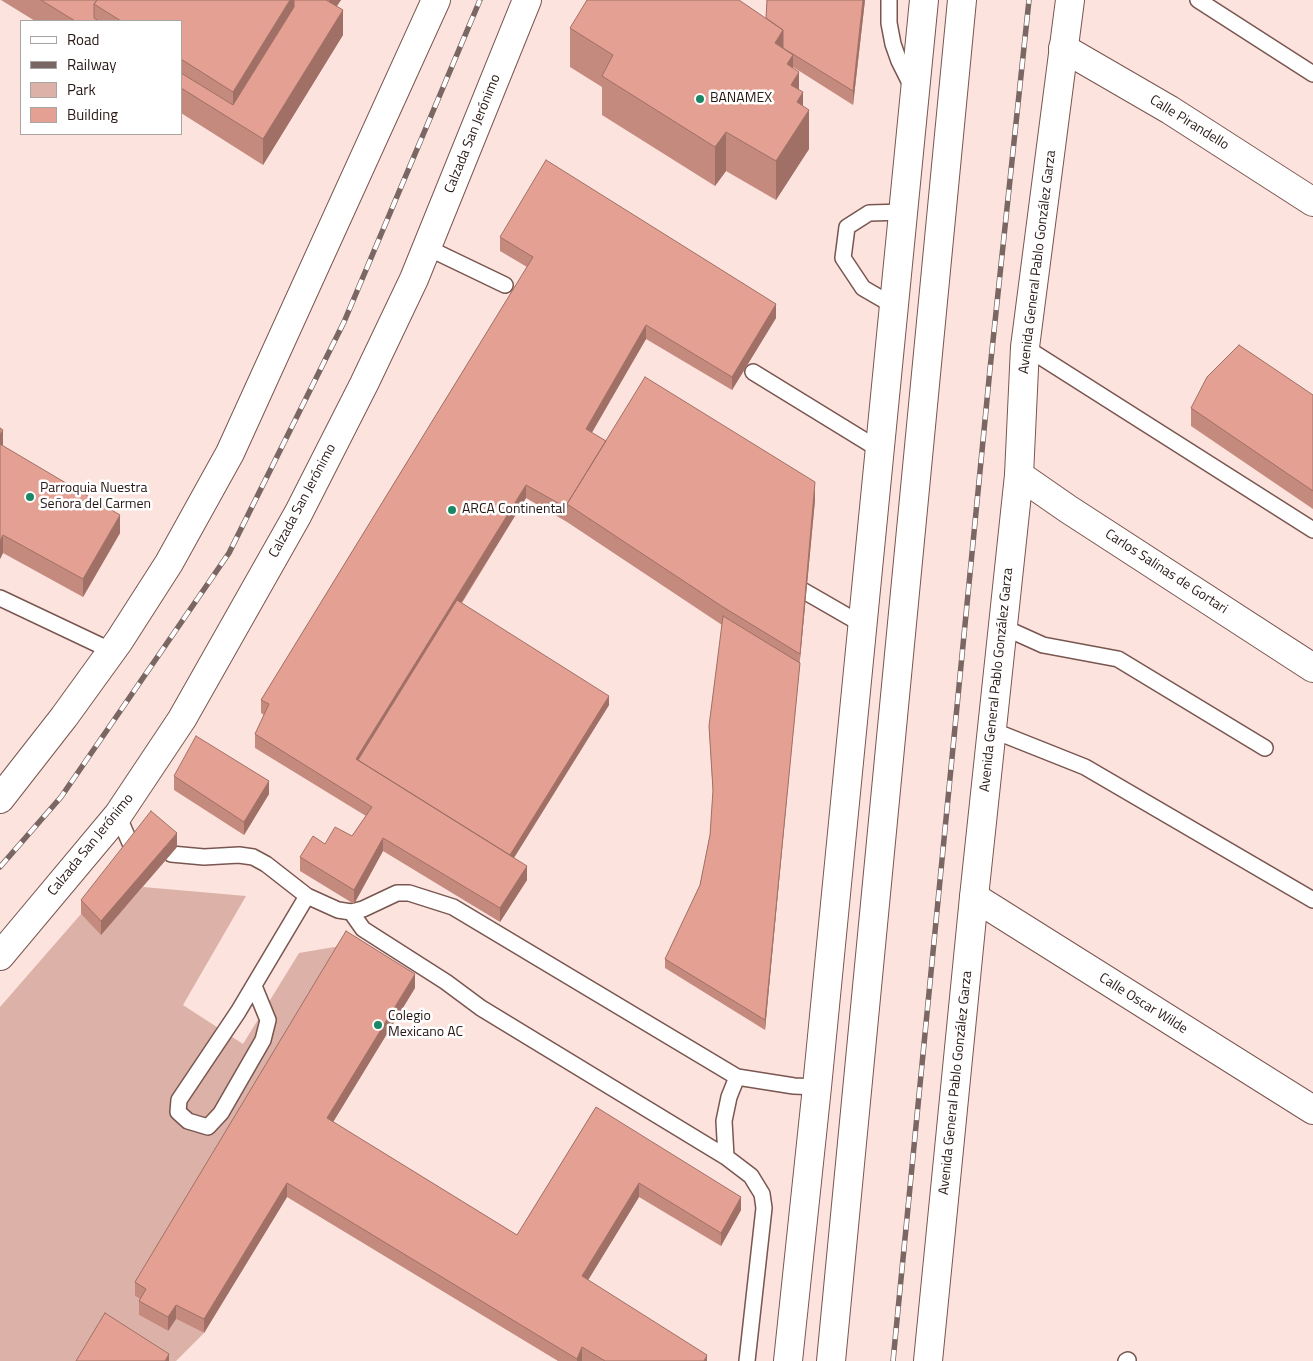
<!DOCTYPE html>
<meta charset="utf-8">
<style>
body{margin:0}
#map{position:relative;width:1313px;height:1361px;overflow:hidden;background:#fde3de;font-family:"Titillium Web",sans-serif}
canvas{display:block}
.legend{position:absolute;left:20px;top:20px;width:162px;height:115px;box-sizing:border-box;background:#fff;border:1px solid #a9a3a2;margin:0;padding:6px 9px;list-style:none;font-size:15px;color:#281916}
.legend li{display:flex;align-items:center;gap:10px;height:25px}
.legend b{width:25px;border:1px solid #a9a3a2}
</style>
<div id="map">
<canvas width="1313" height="1361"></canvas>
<ul class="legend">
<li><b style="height:6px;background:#fff"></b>Road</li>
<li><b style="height:6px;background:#7a6763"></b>Railway</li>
<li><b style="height:14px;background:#dcb1a8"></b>Park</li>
<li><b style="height:14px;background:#e4a092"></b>Building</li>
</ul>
</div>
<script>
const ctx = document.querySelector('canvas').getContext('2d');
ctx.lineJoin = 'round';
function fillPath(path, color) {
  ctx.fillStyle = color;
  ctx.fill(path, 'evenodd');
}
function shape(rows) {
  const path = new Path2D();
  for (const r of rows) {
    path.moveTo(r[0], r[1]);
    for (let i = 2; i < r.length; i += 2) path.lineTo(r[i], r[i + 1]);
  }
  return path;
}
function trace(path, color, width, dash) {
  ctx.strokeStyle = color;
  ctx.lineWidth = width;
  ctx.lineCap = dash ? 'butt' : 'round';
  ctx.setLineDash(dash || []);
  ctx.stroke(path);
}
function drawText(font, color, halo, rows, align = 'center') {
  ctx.font = font + ' "Titillium Web",sans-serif';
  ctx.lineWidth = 5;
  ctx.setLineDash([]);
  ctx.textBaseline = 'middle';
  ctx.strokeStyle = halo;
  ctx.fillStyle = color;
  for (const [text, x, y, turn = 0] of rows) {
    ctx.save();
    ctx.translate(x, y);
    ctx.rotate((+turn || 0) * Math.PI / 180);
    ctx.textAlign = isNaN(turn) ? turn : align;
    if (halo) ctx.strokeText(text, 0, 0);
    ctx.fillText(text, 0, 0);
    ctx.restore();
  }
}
fillPath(shape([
 [143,887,246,896,183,1005,243,1044,299,953,346,945,135,1296,146,1303,139,1315,168,1331,176,1319,204,1333,176,1361,0,1361,0,1007,81,914,101,934]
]), '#dcb1a8');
const lane = shape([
 [889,0,889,23,893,44,899,61,913,89],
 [1198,0,1313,74],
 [428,248,505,285],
 [894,306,863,288,843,258,847,227,869,213,904,212],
 [1025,347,1313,530],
 [753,372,880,450],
 [790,583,863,625],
 [0,598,112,651],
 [1003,627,1043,645,1118,659,1265,748],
 [992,730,1085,767,1313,900],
 [118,815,130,843,136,844],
 [171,854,204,857,239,855,253,857,266,864,307,896,338,910,351,912,363,909,397,893,409,893,453,907,737,1077,794,1086,817,1087],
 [351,912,363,929,446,982,481,1008,726,1157,751,1176,762,1194,764,1208,747,1361],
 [254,986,268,1020,263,1040,221,1113,208,1127,188,1121,178,1112,179,1100,238,1012,307,896],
 [726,1157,724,1121,729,1097,737,1077],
 [1126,1361,1128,1360]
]);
const street = shape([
 [1063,48,1170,110,1313,202],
 [1019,475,1068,509,1313,668],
 [974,897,1313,1110]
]);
const primary = shape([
 [0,799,64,717,119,641,169,563,230,453,436,0],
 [0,956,118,815,182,719,298,514,364,384,414,279,527,0],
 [788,1361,817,1087,924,0],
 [831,1361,962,0],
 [928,1361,974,897,1019,475,1025,347,1070,0]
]);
trace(lane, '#79564f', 18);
trace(street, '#79564f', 30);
trace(primary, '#79564f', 30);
trace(lane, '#fff', 15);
trace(street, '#fff', 28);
trace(primary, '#fff', 28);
const rail = shape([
 [0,867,61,797,229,553,344,322,480,0],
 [893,1361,990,369,1029,0]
]);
trace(rail, '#7a6763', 5.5);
trace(rail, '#fff', 4, [11]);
fillPath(shape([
 [1,0,341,0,336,6,343,35,263,165,181,113,181,21,35,21],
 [767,0,865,0,853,105,793,67,803,106,809,149,776,200,726,171,715,186,602,115,602,87,570,67,570,28,766,18],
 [500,237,776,318,732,390,646,339,591,433,606,441,815,500,765,1030,665,968,665,959,700,885,710,835,713,795,709,726,722,625,567,522,526,498,462,603,609,705,514,858,527,880,500,922,383,851,354,904,300,871,300,857,325,844,352,836,366,816,255,748,255,734,264,715,261,713,261,700,527,267,500,251],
 [1313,395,1313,509,1191,426,1191,408],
 [3,446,120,533,83,597,3,553,0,559],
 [174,776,269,794,244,835,174,790],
 [177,847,101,935,81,914,81,900],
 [415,988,333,1122,517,1235,596,1107,741,1210,721,1246,639,1197,588,1280,707,1361,558,1361,287,1197,204,1333,176,1319,168,1331,139,1315,139,1301,140,1299,135,1296,135,1282]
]), '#c48a7e');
fillPath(shape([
 [290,0,294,0,294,32,233,121,233,92],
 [329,0,341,0,329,18],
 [863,0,865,0,853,105,853,91],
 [343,10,343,35,263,165,263,139],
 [783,30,783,69,775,43],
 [793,55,793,82,799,72,799,98,803,92,803,119,809,110,809,149,776,200,776,161,787,64],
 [726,132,726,171,715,186,715,147],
 [776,304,776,318,732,390,732,377],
 [646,325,646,339,586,443,586,429],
 [3,430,3,448,0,453,0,435],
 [815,482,815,500,765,1030,765,1020,800,663,800,654],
 [526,485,526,498,360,766,356,759],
 [120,515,120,533,83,597,83,579],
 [3,535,3,553,0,559,0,541],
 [609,696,609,705,510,864,510,855],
 [269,781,269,794,244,835,244,822],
 [177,833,177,847,101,935,101,921],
 [383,838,383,851,354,904,354,890],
 [527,866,527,880,500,922,500,908],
 [415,974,415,988,327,1132,327,1118],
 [287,1183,287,1197,204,1333,204,1319],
 [639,1183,639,1197,582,1290,582,1276],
 [741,1197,741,1210,721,1246,721,1233],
 [176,1305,176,1319,168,1331,168,1317],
 [582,1347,582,1361,577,1361,577,1359],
 [169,1354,169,1361,165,1361],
 [707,1355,707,1361,704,1361]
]), '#a07066');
const building = shape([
 [41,0,97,0,94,4,94,18,99,21,75,21,41,0],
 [97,0,290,0,233,92,181,59,181,21,121,21,94,4,97,0],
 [294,0,326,0,343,10,263,139,181,88,181,73,233,105,294,7,294,0],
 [587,0,739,0,783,30,775,43,793,55,787,64,799,72,791,85,803,92,797,102,809,110,776,161,726,132,715,147,602,76,613,55,570,28,587,0],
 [767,0,863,0,853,91,783,48,783,30,766,18,767,0],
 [546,160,776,304,732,377,646,325,586,429,606,441,567,504,567,508,526,485,356,759,527,866,500,908,383,838,354,890,300,857,313,836,325,844,335,827,352,836,372,807,255,734,269,704,261,700,533,257,500,237,546,160],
 [1239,345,1313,395,1313,491,1191,408,1207,377,1239,345],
 [645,377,815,482,800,654,723,607,567,504,645,377],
 [0,428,3,430,0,435,0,428],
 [0,444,120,515,83,579,3,535,0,541,0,444],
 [457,600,609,696,510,855,358,760,457,600],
 [723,616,800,663,765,1020,665,959,700,885,710,835,713,790,709,726,723,616],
 [196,736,269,781,244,822,174,776,196,736],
 [151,811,177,833,101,921,81,900,151,811],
 [346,931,415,974,327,1118,517,1235,596,1107,741,1197,721,1233,639,1183,582,1276,707,1355,704,1361,605,1361,582,1347,577,1359,287,1183,204,1319,176,1305,168,1317,139,1301,146,1289,135,1282,346,931],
 [105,1313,169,1354,165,1361,76,1361,105,1313]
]);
fillPath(building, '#e4a092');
trace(building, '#a07066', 1);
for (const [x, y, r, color] of [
 [700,99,5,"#1a8765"],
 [30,497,5,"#1a8765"],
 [452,510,5,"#1a8765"],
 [378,1025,5,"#1a8765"]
]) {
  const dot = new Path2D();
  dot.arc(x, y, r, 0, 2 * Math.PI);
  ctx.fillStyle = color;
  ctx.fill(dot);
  trace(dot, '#fff', 2);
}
drawText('14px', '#281916', '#fff', [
 ["BANAMEX",710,99],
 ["Parroquia Nuestra",40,489],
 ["Señora del Carmen",40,505],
 ["ARCA Continental",462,510],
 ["Colegio",388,1017],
 ["Mexicano AC",388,1033]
], 'left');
drawText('14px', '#281916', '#fff', [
 ["Calle Pirandello",1189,123,32],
 ["Calzada San Jerónimo",473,134,-68],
 ["Avenida General Pablo González Garza",1038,262,-83],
 ["Calzada San Jerónimo",303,501,-62],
 ["Carlos Salinas de Gortari",1166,572,33],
 ["Avenida General Pablo González Garza",997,680,-84],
 ["Calzada San Jerónimo",91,845,-51],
 ["Calle Oscar Wilde",1143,1004,32],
 ["Avenida General Pablo González Garza",956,1083,-84]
]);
</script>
